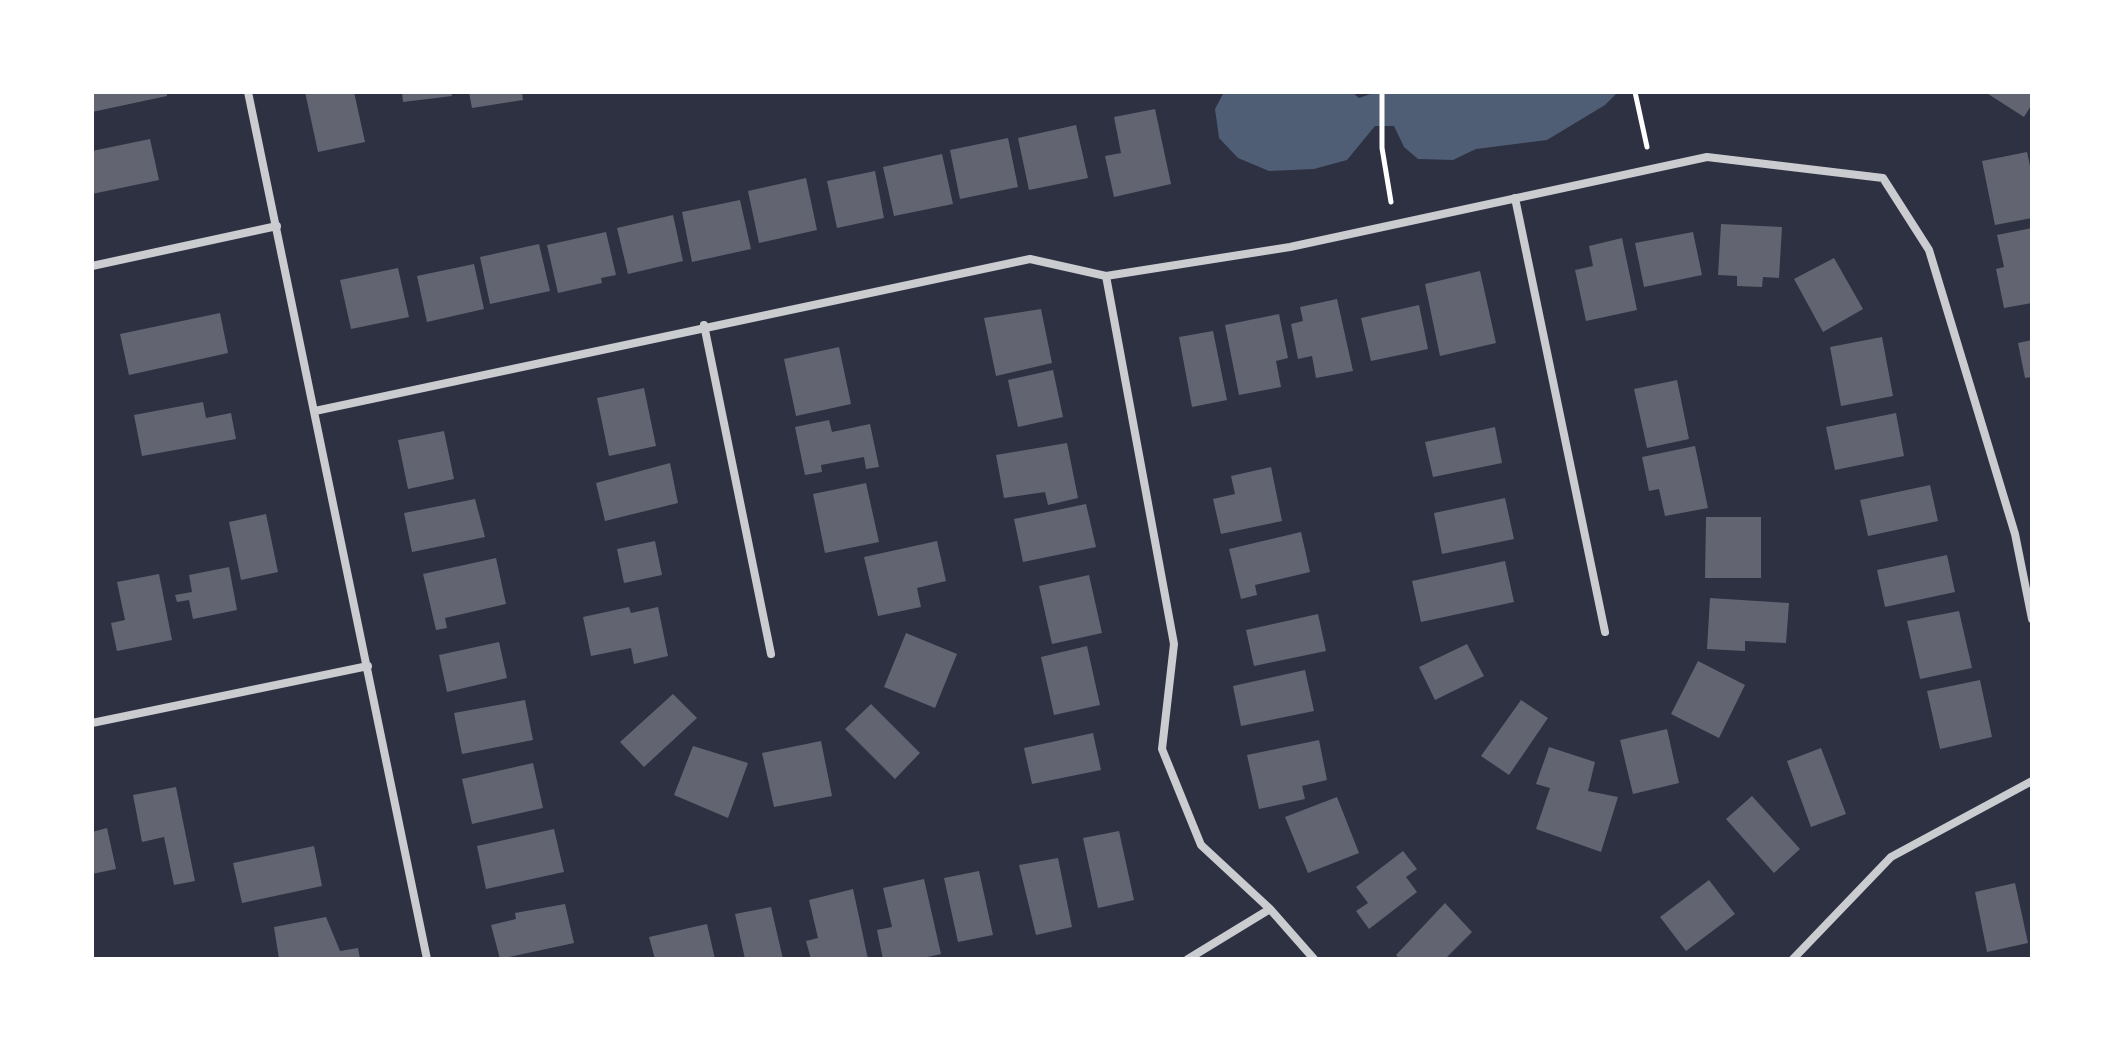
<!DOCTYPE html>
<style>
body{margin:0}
#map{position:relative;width:2124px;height:1051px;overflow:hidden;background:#2d3142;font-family:"Work Sans",sans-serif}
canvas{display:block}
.frame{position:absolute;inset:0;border:94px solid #fff;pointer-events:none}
</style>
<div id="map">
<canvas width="2124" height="1051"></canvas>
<div class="frame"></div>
</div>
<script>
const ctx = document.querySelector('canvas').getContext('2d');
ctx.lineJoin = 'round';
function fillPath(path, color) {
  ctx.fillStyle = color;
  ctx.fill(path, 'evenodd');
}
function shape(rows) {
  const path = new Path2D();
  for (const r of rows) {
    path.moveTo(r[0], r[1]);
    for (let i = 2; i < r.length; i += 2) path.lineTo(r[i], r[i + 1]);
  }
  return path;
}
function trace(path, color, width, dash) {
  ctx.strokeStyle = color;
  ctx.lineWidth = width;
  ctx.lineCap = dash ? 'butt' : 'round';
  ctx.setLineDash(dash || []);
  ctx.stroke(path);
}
fillPath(shape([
 [1224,92,1352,92,1359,98,1376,92,1618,92,1605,105,1547,140,1476,149,1453,160,1418,159,1404,147,1394,126,1375,126,1347,160,1314,169,1269,171,1238,158,1219,138,1215,109]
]), '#4f5d75');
fillPath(shape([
 [92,92,167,92,167,96,92,112],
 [305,92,354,92,365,142,318,152],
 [402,92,451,92,452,96,403,102],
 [469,92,522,92,523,100,472,108],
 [1985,92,2032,92,2032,104,2024,117],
 [1155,109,1171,184,1114,197,1105,156,1121,153,1114,117],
 [1076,125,1088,178,1029,190,1018,138],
 [1008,138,1018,187,960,199,950,150],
 [150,139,159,180,92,194,92,151],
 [2027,152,2032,175,2032,218,1995,225,1982,161],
 [942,154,953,204,894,216,883,167],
 [875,171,884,218,837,228,827,181],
 [806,178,817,230,759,243,748,191],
 [740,200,751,249,692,262,682,212],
 [673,215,683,261,628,274,617,228],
 [1721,224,1782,227,1779,278,1763,277,1762,287,1737,286,1737,276,1718,275],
 [2032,228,2032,303,2004,308,1996,269,2004,267,1997,235],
 [606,232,616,275,601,278,602,283,558,293,547,245],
 [1693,232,1702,275,1644,287,1635,243],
 [1622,238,1637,310,1586,321,1575,270,1593,266,1589,246],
 [539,244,550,291,490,304,480,257],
 [1834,258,1863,309,1823,332,1794,279],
 [474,264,484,309,427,322,417,276],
 [398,268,409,317,351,329,340,280],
 [1480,271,1496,343,1440,356,1425,284],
 [1337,299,1353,371,1316,378,1312,356,1298,359,1291,324,1303,321,1300,307],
 [1419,305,1428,349,1371,361,1361,318],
 [1041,309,1052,363,996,376,984,318],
 [220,313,228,353,129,375,120,334],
 [1279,314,1288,358,1276,361,1281,387,1239,395,1225,325],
 [1213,331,1227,400,1192,407,1179,337],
 [1882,337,1893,396,1841,406,1830,347],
 [2032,340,2032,377,2025,378,2018,343],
 [839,347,851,404,796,416,784,359],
 [1053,370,1063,417,1018,427,1008,380],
 [1677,380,1689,439,1647,448,1634,389],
 [644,388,656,446,609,456,597,398],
 [203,402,206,418,231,413,236,439,142,456,134,415],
 [1896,413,1904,456,1835,470,1826,427],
 [829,420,832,432,870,424,879,467,866,469,864,457,821,465,822,472,805,475,795,427],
 [1495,427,1502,463,1433,477,1425,442],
 [444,431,454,479,408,489,398,440],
 [1067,443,1078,498,1048,505,1045,492,1004,498,996,455],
 [1695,446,1708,508,1665,516,1659,489,1649,491,1642,457],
 [670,463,678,503,605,521,596,483],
 [1271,467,1282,521,1221,534,1213,499,1235,494,1231,476],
 [866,483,879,542,825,553,813,494],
 [1930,485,1938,521,1868,536,1860,500],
 [1505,498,1514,539,1442,554,1434,513],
 [475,499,485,537,412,552,404,513],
 [1086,504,1096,547,1023,562,1014,519],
 [266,514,278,572,241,580,229,522],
 [1706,517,1761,517,1761,578,1705,578],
 [1301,532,1310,572,1255,585,1257,595,1241,599,1229,549],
 [655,541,662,575,624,583,617,549],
 [937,541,946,581,917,588,921,607,878,616,864,557],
 [1947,555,1955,592,1885,607,1877,570],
 [496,558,506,604,445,618,447,628,436,630,423,574],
 [1505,561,1514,602,1421,622,1412,581],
 [229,567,237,610,193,619,189,600,177,602,175,595,192,592,189,575],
 [159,574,172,640,117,651,111,623,125,620,117,582],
 [1089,575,1102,633,1052,644,1039,586],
 [1710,598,1789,603,1786,643,1745,641,1745,651,1707,649],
 [629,607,631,613,658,607,668,656,634,664,631,648,591,656,583,617],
 [1959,611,1972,668,1920,679,1907,621],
 [1318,614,1326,651,1254,666,1246,630],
 [906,633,957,654,935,708,884,687],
 [499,642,507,678,447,692,439,655],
 [1467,644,1484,676,1435,700,1419,667],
 [1087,646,1100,705,1054,715,1041,657],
 [1698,661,1745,685,1719,738,1671,714],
 [1305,670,1314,711,1241,726,1233,686],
 [1980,680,1992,737,1940,749,1927,691],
 [673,694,697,718,644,767,620,742],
 [525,700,533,740,462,754,454,713],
 [1521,700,1548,718,1509,775,1481,756],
 [871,704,920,753,895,779,845,729],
 [1667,729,1679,783,1633,794,1620,740],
 [1093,733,1101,770,1032,784,1024,748],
 [1319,740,1327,780,1302,786,1305,799,1259,809,1247,755],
 [821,741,832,796,774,807,762,753],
 [693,746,748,763,728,818,674,795],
 [1549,747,1595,762,1588,791,1618,797,1601,852,1536,829,1550,788,1536,784],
 [1821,748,1846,814,1811,827,1787,761],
 [533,763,543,808,472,824,462,779],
 [176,787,195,881,174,885,164,837,142,842,133,795],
 [1752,796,1800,849,1774,873,1726,819],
 [1337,797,1359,853,1308,873,1285,817],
 [107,828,116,869,92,874,92,832],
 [554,829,564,872,486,889,477,846],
 [1119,831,1134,900,1098,908,1083,838],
 [314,846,322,886,242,903,233,863],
 [1403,851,1417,869,1406,877,1417,892,1369,929,1356,911,1368,903,1356,887],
 [1058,858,1072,927,1036,935,1019,865],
 [979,871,993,935,958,942,944,878],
 [924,879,941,954,918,959,883,959,877,930,892,927,883,888],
 [1709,880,1735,914,1686,951,1660,917],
 [2015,883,2028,943,1987,952,1975,892],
 [853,889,868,959,811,959,806,941,818,938,809,900],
 [1445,903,1472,932,1445,959,1400,959,1396,955],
 [565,904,574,943,500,959,491,925,516,919,515,913],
 [771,907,783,959,745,959,735,914],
 [326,917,340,951,358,948,360,959,279,959,274,927],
 [707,924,715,959,655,959,649,937]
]), '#626471');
trace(shape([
 [1382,92,1382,148,1391,202],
 [1635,92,1647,147]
]), '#fff', 5);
trace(shape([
 [248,92,427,959],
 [1515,198,1605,632],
 [92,266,277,226],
 [1106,276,1174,644,1162,749,1201,845,1270,909,1314,959],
 [704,325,771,654],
 [315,411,1030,259,1106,276,1290,247,1707,157,1883,178,1929,250,2015,534,2032,619],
 [92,723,368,666],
 [1188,959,1270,909],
 [1793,959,1891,857,2032,781]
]), '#caccd0', 8);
</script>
